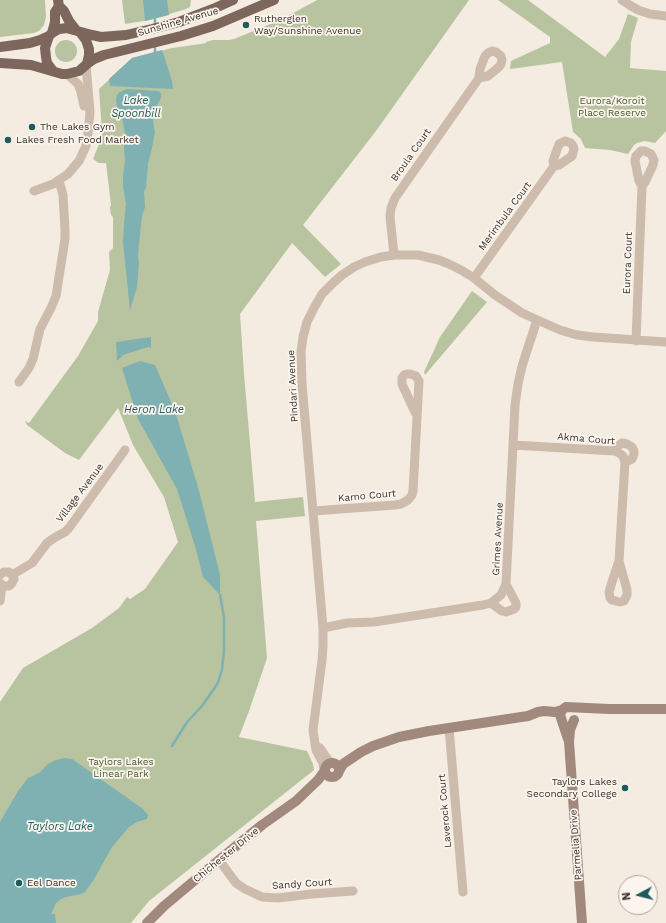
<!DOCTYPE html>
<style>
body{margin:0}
#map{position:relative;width:666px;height:923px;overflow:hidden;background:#f4ebe1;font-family:"Work Sans",sans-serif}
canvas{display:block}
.north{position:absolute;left:618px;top:875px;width:40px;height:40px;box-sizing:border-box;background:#fbf5ee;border:1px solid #aea6a0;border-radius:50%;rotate:263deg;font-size:11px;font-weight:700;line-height:16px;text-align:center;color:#3b302b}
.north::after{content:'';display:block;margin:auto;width:14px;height:18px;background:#1f5a5e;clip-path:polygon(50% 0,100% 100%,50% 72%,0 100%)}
</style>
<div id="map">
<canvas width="666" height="923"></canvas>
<div class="north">N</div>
</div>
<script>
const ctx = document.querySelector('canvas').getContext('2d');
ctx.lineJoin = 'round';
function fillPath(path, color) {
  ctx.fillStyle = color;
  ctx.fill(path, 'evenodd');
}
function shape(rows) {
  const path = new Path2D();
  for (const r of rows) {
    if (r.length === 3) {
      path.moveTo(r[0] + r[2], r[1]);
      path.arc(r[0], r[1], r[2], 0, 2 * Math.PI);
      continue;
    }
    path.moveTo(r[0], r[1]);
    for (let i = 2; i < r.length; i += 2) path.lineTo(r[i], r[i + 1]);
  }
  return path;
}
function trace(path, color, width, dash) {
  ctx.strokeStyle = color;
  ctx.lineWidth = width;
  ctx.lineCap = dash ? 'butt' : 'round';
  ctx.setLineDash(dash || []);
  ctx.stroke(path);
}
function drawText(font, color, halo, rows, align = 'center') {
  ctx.font = font + ' "Work Sans",sans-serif';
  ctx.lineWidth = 3.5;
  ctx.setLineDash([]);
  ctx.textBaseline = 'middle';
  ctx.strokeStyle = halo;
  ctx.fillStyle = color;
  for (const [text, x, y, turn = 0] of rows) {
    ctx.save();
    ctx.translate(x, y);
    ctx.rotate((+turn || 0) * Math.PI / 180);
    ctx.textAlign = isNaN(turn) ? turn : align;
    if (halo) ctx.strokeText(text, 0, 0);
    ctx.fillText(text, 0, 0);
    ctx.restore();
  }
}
fillPath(shape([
 [0,0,45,0,46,17,44,25,39,31,34,33,0,37],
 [122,0,191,0,190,7,186,9,150,20,125,24],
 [317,0,469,0,376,131,303,225,341,264,325,277,292,243,240,314,244,374,255,502,303,497,305,516,256,521,267,658,249,711,239,737,307,751,313,764,314,770,149,901,131,923,0,923,0,702,23,668,92,628,119,608,127,597,130,599,145,589,178,542,164,497,133,445,118,408,79,460,65,453,27,425,25,421,29,423,78,356,98,321,98,312,110,270,109,252,113,248,113,217,111,215,110,207,111,205,106,163,99,163,93,159,101,139,102,132,99,89,132,58,172,48,201,44,206,43,206,42,213,40,229,40,234,39,268,25,297,11],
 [498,0,528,0,605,57,619,39,628,14,638,18,631,42,630,68,666,71,666,131,655,143,645,141,637,143,634,145,628,154,610,150,585,148,581,139,573,132,562,62,510,69,511,61,550,43,550,37],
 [66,51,11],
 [472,291,487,302,425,375,424,372,440,337]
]), '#b8c4a0');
fillPath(shape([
 [143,0,167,0,169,15,145,21],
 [162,50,172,81,173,89,110,86,109,79,132,58],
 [127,89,158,91,161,93,161,98,152,114,155,133,151,152,148,164,146,188,144,191,145,207,142,216,139,244,138,256,139,263,137,287,130,310,123,242,124,224,126,204,123,187,123,176,125,160,124,148,125,134,123,122,120,112,117,108,116,99,117,95,120,92],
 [151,337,151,348,148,347,123,355,117,361,116,342],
 [140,361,155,365,175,411,198,487,220,575,220,595,203,577,195,546,177,489,138,419,122,368],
 [64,758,72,759,143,809,148,815,147,819,137,822,129,827,112,847,93,881,85,892,81,894,66,897,61,899,56,903,51,914,55,914,56,923,0,923,0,822,18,791,28,778,39,773,48,764,56,760]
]), '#7fb0b2');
trace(shape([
 [155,19,155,26],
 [155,45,155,53],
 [172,746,187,722,202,706,218,683,222,669,224,652,224,617,220,595]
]), '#7fb0b2', 2.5);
trace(shape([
 [622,0,631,6,638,10,650,14,666,16],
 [492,51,496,52,501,56,502,60,501,64,499,67,488,76,479,78,480,69,485,56,488,53,492,51],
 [67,74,78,84,81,92,84,106],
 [641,151,645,151,651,154,654,160,653,165,645,182,642,186,639,181,635,161,636,156,641,151],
 [34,191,53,184,68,174,79,161,86,146,88,133,90,112,86,65],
 [394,255,390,216,391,208,395,198,479,78],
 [474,278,554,166,559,165,572,156,574,149,573,146,571,143,565,141,559,144,553,161,554,166],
 [636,341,642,186],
 [19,382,29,368,33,359,40,329,51,308,56,296,65,239,65,230,63,195,59,181],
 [513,445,615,451,619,453,623,456,625,462,619,561,612,582,609,592,610,598,612,600,620,602,624,601,627,595,627,590,619,561],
 [615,451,618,446,622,443,627,444,632,447,634,451,634,454,632,459,625,462],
 [313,511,395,505,401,504,408,500,412,495,413,491,419,381,416,376,410,374,407,374,404,375,402,378,402,384,414,410,417,416],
 [0,575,4,572,9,572,12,575,14,579,12,583,9,586,4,586,0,583],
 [12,575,32,563,47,543,54,538,65,532,69,528,125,450],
 [0,601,2,585],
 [491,603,502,611,506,612,514,609,516,607,516,603,506,584],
 [323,628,347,623,374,622,483,605,491,603,501,595,506,584,515,405,518,384,522,366,537,320],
 [449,728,463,892],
 [320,748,326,757,331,763],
 [324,770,323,763,316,750,313,730,322,660,323,646,323,628,302,384,301,352,303,337,307,322,314,308,322,294,334,282,342,275,354,267,365,262,381,257,394,255,418,255,439,260,449,264,461,270,474,278,495,295,522,313,560,330,577,335,593,337,666,342],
 [219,860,236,883,245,889,262,897,278,898,311,894,353,891]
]), '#cdbbac', 9);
trace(shape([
 [574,720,570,730,569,742,582,923],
 [568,739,560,715,562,710,566,707,609,709,666,709],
 [332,770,7],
 [339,771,343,764,361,752,373,746,399,737,429,731,528,716,538,712,544,711,555,712,562,710],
 [147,923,164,906,219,860,262,825,296,801,318,780,324,772]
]), '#a18a7d', 10);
trace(shape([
 [59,6,64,11,69,21,76,30],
 [52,33,55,22,55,12,59,6,58,0],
 [0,47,30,43,40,40,49,36],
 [0,63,31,65,62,74,67,74,79,71,87,64,89,55,89,49,86,40,80,32],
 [87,64,94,59,104,55,181,36,213,26,274,0],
 [53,71,47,63,46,57,45,48,49,36,52,33,59,29,67,28,70,29,92,35,101,37,126,35,152,29,179,22,213,9,233,0]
]), '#7d675c', 10);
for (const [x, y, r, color] of [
 [246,25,4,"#1f5a5e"],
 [32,127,4,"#1f5a5e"],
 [8,140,4,"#1f5a5e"],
 [625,788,4,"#1f5a5e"],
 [19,883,4,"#1f5a5e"]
]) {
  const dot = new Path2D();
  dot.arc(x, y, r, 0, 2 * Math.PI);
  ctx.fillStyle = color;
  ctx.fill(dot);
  trace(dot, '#fbf5ee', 1.5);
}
drawText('10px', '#3b302b', '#fbf5ee', [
 ["Rutherglen",254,19],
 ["Way/Sunshine Avenue",254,31],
 ["The Lakes Gym",40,127],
 ["Lakes Fresh Food Market",16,140],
 ["Taylors Lakes",617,782,"right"],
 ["Secondary College",617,794,"right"],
 ["Eel Dance",27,883]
], 'left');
drawText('10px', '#3b302b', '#fbf5ee', [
 ["Sunshine Avenue",178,22,-16],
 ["Broula Court",411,155,-55],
 ["Merimbula Court",505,216,-54],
 ["Eurora Court",628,263,-88],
 ["Pindari Avenue",293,386,-93],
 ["Akma Court",586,439,5],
 ["Village Avenue",80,493,-53],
 ["Kamo Court",367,496,-5],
 ["Grimes Avenue",498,539,-87],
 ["Laverock Court",445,811,-95],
 ["Parmelia Drive",576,845,-94],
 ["Chichester Drive",226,855,-39],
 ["Sandy Court",302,884,-4]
]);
drawText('10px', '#4a5a2e', '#fbf5ee', [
 ["Eurora/Koroit",612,101],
 ["Place Reserve",612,113],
 ["Taylors Lakes",121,762],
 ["Linear Park",121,774]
]);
drawText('italic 11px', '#1f5a5e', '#fbf5ee', [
 ["Lake",136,101],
 ["Spoonbill",136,114],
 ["Heron Lake",154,410],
 ["Taylors Lake",60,827]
]);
</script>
